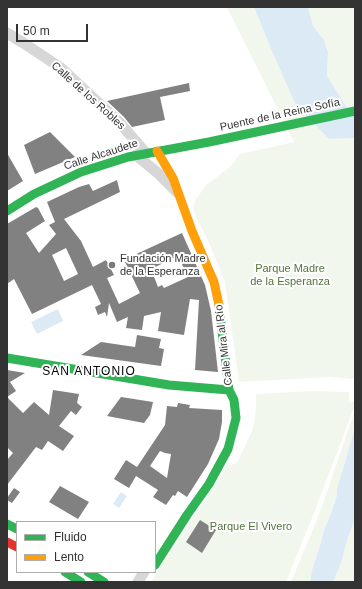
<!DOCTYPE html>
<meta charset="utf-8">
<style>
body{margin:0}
#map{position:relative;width:362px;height:589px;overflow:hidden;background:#fff;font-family:Arial,sans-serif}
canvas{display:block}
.frame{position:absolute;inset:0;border:8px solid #333;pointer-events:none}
.legend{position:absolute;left:16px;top:521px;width:140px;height:52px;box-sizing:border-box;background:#fff;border:1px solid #adadad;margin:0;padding:5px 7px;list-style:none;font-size:12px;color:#333}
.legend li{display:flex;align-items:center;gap:8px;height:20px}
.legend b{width:20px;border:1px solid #adadad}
.scale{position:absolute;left:16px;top:24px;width:72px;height:18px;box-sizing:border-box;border:2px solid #333;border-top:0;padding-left:5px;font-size:12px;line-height:14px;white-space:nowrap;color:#333;-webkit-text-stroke:3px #fff;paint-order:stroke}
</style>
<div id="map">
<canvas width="362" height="589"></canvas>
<div class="frame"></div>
<ul class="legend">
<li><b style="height:5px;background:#30b455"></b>Fluido</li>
<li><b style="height:5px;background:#ff9f0a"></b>Lento</li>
</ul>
<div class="scale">50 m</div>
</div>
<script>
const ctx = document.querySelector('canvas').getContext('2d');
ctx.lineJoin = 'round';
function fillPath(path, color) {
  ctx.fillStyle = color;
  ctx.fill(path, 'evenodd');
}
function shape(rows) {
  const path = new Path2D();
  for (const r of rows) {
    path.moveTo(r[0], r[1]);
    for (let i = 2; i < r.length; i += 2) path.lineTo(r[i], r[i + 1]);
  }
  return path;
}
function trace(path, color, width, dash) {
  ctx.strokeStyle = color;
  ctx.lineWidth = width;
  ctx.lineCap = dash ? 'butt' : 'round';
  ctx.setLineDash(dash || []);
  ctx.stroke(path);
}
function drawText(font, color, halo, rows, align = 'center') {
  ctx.font = font + ' Arial,sans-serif';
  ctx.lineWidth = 4;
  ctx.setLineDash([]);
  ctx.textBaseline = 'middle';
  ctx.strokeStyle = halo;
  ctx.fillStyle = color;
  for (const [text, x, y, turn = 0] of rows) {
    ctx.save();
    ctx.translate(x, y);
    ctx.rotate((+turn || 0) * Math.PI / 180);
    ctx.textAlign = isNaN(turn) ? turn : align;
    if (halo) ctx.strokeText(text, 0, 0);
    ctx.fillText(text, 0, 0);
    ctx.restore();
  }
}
fillPath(shape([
 [227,7,254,7,271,49,329,139,355,138,355,378,352,379,330,377,239,382,225,282,207,238,194,213,194,202,206,185,230,167,234,162,240,154,294,142],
 [308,7,355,7,355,117,346,106,327,76,328,51,324,40,313,26],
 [313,391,349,392,349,402,355,402,355,405,314,513,286,582,151,582,227,466,237,463,252,431,255,418,256,404,256,394],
 [355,410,355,486,337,495,332,511,324,530,312,570,310,582,291,582,320,512],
 [355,518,355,582,333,582,341,563,347,541]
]), '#f2f7ee');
fillPath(shape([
 [254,7,308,7,313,26,324,40,328,52,327,76,346,106,355,117,355,138,329,139,296,105,271,49],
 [58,309,63,321,37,334,31,322],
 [355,429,355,518,347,541,341,563,333,582,310,582,312,570,320,545,324,530,332,511,337,495,337,489],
 [121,492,127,496,119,508,113,504]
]), '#dbeaf5');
fillPath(shape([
 [189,83,190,91,160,97,165,120,132,127,124,117,107,101],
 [50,132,75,157,35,174,24,145],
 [7,153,23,181,7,191],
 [117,180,120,192,64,219,81,241,93,267,106,260,114,275,107,278,119,304,140,293,125,262,133,258,132,256,182,233,205,285,211,311,218,372,195,370,199,300,190,299,184,335,158,331,161,312,144,316,142,330,126,328,128,317,117,322,109,303,107,317,105,312,98,315,95,307,101,304,92,285,32,314,14,279,7,284,7,224,36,207,38,208,45,221,26,233,39,253,56,234,49,225,55,222,47,202,79,187,89,184,93,191],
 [66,248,78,274,64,281,52,255],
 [178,256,188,277,164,288,162,285,158,287,151,269],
 [137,335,161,339,159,348,164,349,161,366,81,355,101,342,135,347],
 [7,370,25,373,10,382,16,391,7,397,23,413,34,402,49,415,53,390,79,394,77,403,82,407,76,415,71,411,59,426,74,436,63,451,48,441,42,450,36,447,7,485,7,460,13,453,7,447],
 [121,397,153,402,150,415,144,423,107,416],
 [178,403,190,405,189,408,222,410,222,422,219,439,208,464,187,497,178,491,175,496,173,495,166,505,153,497,158,490,136,476,129,488,114,479,126,460,137,467,165,425,167,406,177,407],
 [160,451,165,453,171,454,167,478,150,466],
 [60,486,89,502,78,519,49,502],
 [14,488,20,492,12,503,7,500,7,498],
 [200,520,216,530,202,553,186,542]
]), '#818181');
trace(shape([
 [7,33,25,44,61,68,119,122,146,153],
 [136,155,159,174,177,192],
 [138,582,144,572]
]), '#d7d7d7', 11);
trace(shape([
 [7,211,34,194,81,172,128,157,209,142,355,111],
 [7,358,169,385,229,390],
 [7,524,17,529],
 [155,565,187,515,209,484,228,449,236,418,234,400,229,390,219,305],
 [65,572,81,582],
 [88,572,104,582]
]), '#30b455', 9);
trace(shape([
 [157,151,173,178,192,231,214,282,219,305]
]), '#ff9f0a', 9);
trace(shape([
 [7,542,17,547]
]), '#e5322d', 9);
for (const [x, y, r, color] of [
 [112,265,4,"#7a7a7a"]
]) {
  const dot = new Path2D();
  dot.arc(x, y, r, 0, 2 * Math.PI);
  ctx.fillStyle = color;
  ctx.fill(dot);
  trace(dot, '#fff', 1.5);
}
drawText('11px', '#333', '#fff', [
 ["Calle de los Robles",88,96,42],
 ["Puente de la Reina Sofía",280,115,-12],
 ["Calle Alcaudete",101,155,-18],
 ["Calle Mira al Río",224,345,-97]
]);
drawText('11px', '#333', '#fff', [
 ["Fundación Madre",120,259],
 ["de la Esperanza",120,272]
], 'left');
drawText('11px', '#53743a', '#fff', [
 ["Parque Madre",290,269],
 ["de la Esperanza",290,282],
 ["Parque El Vivero",251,527]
]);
ctx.letterSpacing = '1px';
drawText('12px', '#000', '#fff', [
 ["SAN ANTONIO",89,372]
]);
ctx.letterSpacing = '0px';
</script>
